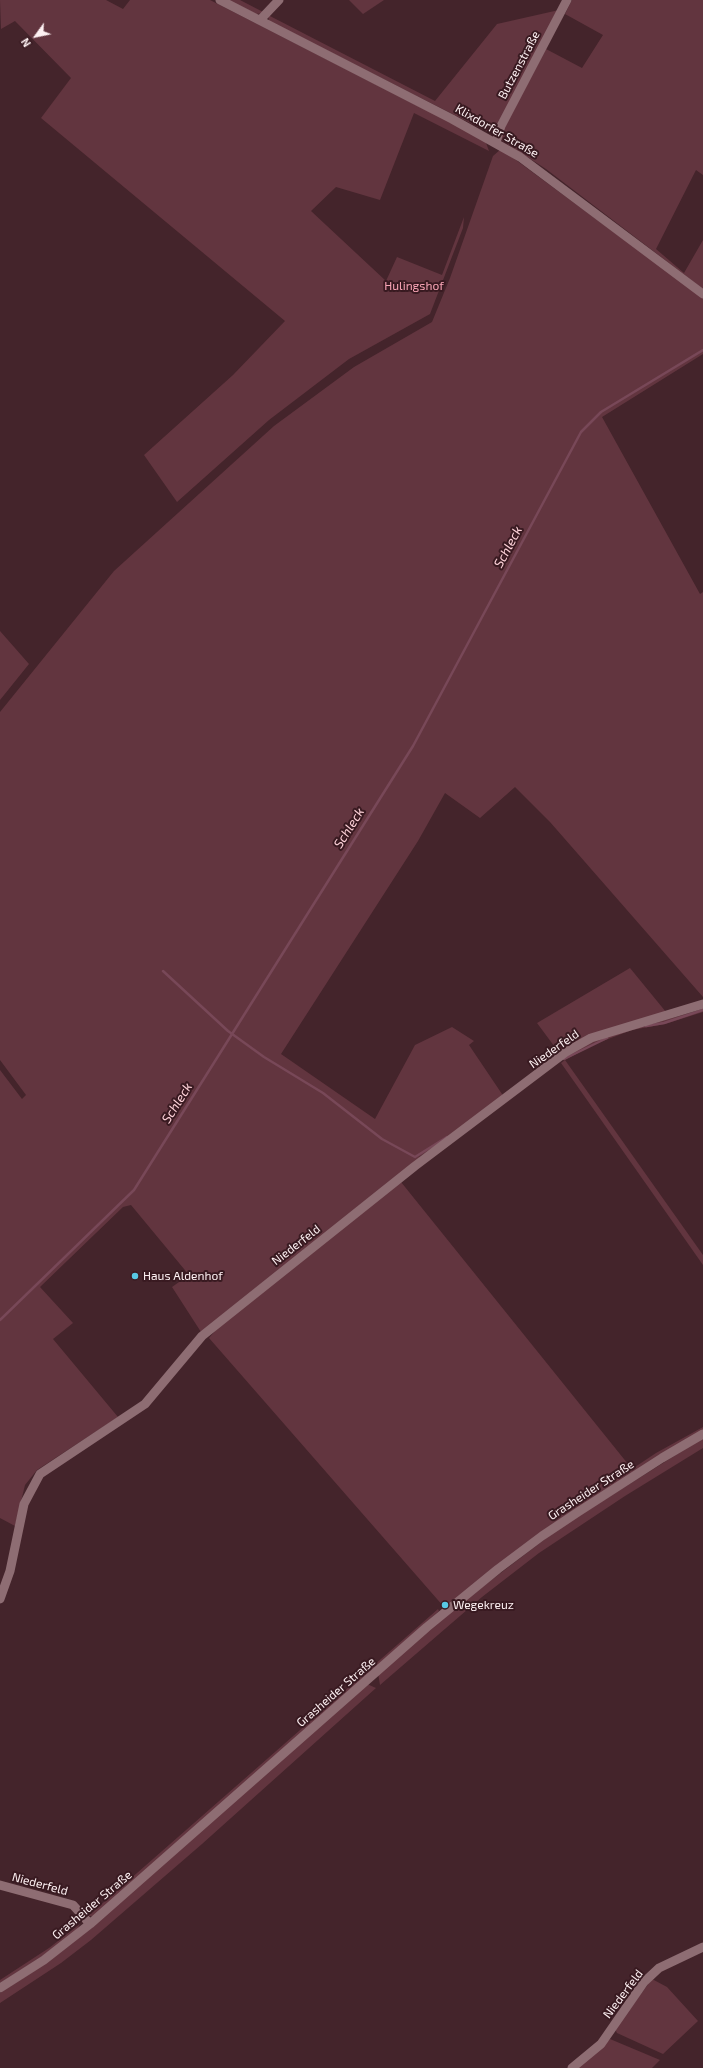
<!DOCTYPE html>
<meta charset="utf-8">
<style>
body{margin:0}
#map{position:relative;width:703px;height:2068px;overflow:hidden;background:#44242b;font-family:"Exo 2",sans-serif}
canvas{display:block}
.north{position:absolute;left:16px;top:16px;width:40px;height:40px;-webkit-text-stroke:3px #391a21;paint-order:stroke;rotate:237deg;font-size:11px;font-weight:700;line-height:16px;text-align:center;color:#fdf0f2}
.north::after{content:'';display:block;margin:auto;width:14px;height:18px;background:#fdf0f2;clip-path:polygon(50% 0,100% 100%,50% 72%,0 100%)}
</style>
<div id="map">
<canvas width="703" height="2068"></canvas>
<div class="north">N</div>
</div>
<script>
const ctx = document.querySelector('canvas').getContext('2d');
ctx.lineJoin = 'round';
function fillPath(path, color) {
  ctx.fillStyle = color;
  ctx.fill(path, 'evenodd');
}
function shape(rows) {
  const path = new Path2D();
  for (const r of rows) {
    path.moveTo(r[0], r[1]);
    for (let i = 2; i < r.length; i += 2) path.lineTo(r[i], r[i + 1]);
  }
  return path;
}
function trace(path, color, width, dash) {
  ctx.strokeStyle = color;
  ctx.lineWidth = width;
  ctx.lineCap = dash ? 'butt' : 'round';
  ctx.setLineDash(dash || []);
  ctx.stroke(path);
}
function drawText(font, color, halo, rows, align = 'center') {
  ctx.font = font + ' "Exo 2",sans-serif';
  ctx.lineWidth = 4;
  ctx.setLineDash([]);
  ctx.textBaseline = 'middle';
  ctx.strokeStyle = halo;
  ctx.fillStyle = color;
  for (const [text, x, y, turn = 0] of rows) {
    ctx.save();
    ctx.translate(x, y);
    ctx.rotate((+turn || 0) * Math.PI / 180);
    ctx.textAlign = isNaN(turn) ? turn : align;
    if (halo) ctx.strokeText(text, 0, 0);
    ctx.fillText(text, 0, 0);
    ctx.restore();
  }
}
fillPath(shape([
 [0,0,106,0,123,9,130,0,210,0,485,140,489,151,414,113,380,200,336,187,311,211,386,281,397,257,442,275,464,217,463,228,430,314,349,359,269,420,177,502,144,455,233,375,285,321,41,118,71,78,15,21,1,29],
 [228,0,240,0,265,13,256,14],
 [349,0,384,0,363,14],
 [572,0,703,0,703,175,696,170,656,249,684,273,703,240,703,289,546,169,501,140,501,134,546,49,582,68,603,35,565,14],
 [559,10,494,131,490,133,269,21,268,15,435,101,497,24],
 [501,149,703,298,703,354,602,417,700,594,703,592,703,997,550,822,515,787,480,818,445,793,418,841,281,1054,375,1119,415,1045,452,1027,474,1041,469,1045,504,1097,450,1137,419,1157,420,1159,201,1332,172,1287,189,1275,131,1205,123,1207,40,1287,73,1323,53,1339,118,1417,37,1470,25,1485,15,1526,0,1518,0,1070,22,1099,26,1095,0,1060,0,712,114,571,274,426,354,367,432,322,450,278,493,156],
 [0,631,29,664,0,700],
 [630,968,666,1012,560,1054,537,1023],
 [703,1009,703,1012,665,1024,632,1030,595,1044,565,1060,703,1255,703,1265,561,1063,565,1060,563,1058,593,1041],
 [401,1182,632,1469,656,1453,703,1427,703,1431,683,1442,444,1607,209,1338,221,1324],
 [703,1438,703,1448,625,1496,539,1553,482,1597,380,1685,378,1673,447,1614,561,1527],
 [438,1609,439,1611,94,1916,88,1916],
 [367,1684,376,1688,202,1844,91,1940,61,1963,0,2003,0,1993,43,1965],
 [80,1924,77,1930,44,1955,0,1983,0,1980,49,1948],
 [652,1979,667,1987,698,2021,663,2054,617,2033,615,2029],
 [610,2039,660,2060,652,2068,578,2068]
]), '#62353f');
trace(shape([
 [163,971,228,1031,264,1057,323,1093,382,1139,415,1157,447,1137],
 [646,1026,664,1023,703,1010],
 [564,1059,607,1038],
 [0,1320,134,1190,413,746,581,432,601,412,703,350]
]), '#784858', 2.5);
trace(shape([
 [220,0,452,119,520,157,703,294],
 [260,20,279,0],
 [496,142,501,126,567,0],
 [0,1599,10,1571,24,1504,40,1474,145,1404,202,1336,415,1166,566,1052,591,1038,703,1004],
 [0,1885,73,1905,90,1924],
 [0,1988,44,1960,90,1924,427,1627,498,1569,542,1536,578,1512,662,1458,703,1434],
 [572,2068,601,2044,644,1982,659,1968,703,1947]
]), '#8e6d73', 9);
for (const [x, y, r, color] of [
 [135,1276,4,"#58c8e4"],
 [445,1605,4,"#58c8e4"]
]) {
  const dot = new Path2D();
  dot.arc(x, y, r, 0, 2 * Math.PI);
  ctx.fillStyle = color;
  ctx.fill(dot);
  trace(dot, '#391a21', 1.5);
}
drawText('12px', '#fdf0f2', '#391a21', [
 ["Butzenstraße",519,65,-62],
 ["Klixdorfer Straße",497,131,30],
 ["Niederfeld",554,1049,-35],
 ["Niederfeld",296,1245,-38],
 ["Grasheider Straße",591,1490,-33],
 ["Grasheider Straße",336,1692,-41],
 ["Niederfeld",40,1884,15],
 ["Grasheider Straße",92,1905,-40],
 ["Niederfeld",623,1994,-53]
]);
drawText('12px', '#f9a5b6', '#391a21', [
 ["Hulingshof",414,286]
]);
drawText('12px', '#fdf0f2', '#391a21', [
 ["Haus Aldenhof",143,1276],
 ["Wegekreuz",453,1605]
], 'left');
drawText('italic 13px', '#fed2d9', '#391a21', [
 ["Schleck",508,547,-62],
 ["Schleck",349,828,-58],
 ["Schleck",177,1103,-58]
]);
</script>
